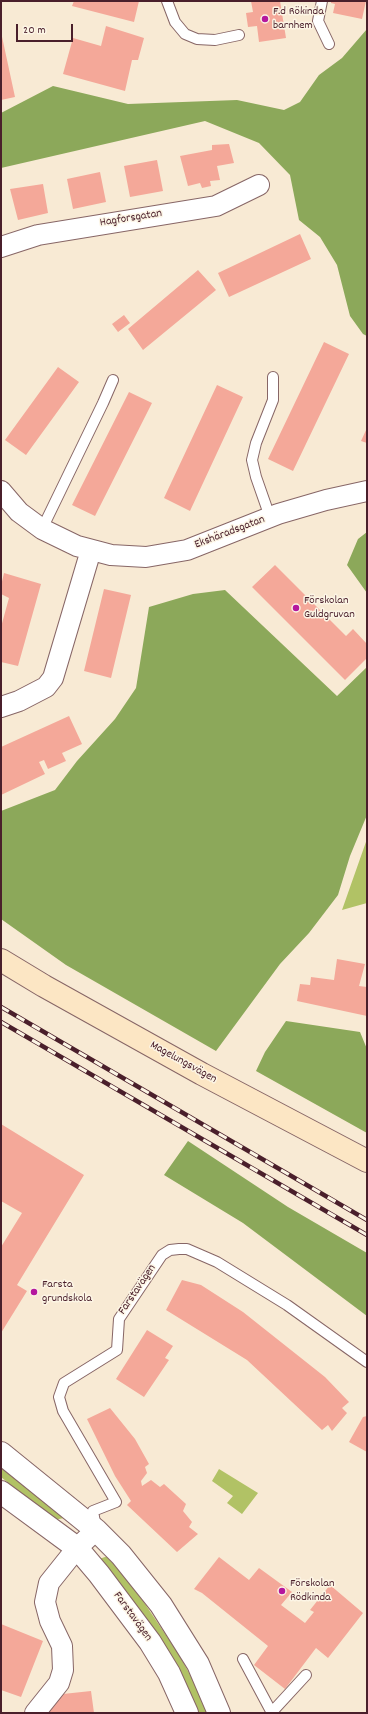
<!DOCTYPE html>
<meta charset="utf-8">
<style>
body{margin:0}
#map{position:relative;width:368px;height:1714px;overflow:hidden;background:#f8ead4;font-family:Dekko,sans-serif}
canvas{display:block}
.frame{position:absolute;inset:0;border:2px solid #4a1f2b;pointer-events:none}
.scale{position:absolute;left:16px;top:24px;width:57px;height:18px;box-sizing:border-box;border:2px solid #4a1f2b;border-top:0;padding-left:5px;font-size:12px;line-height:14px;white-space:nowrap;color:#4a1f2b;-webkit-text-stroke:3px #fcf5e5;paint-order:stroke}
</style>
<div id="map">
<canvas width="368" height="1714"></canvas>
<div class="frame"></div>
<div class="scale">20 m</div>
</div>
<script>
const ctx = document.querySelector('canvas').getContext('2d');
ctx.lineJoin = 'round';
function fillPath(path, color) {
  ctx.fillStyle = color;
  ctx.fill(path, 'evenodd');
}
function shape(rows) {
  const path = new Path2D();
  for (const r of rows) {
    path.moveTo(r[0], r[1]);
    for (let i = 2; i < r.length; i += 2) path.lineTo(r[i], r[i + 1]);
  }
  return path;
}
function trace(path, color, width, dash) {
  ctx.strokeStyle = color;
  ctx.lineWidth = width;
  ctx.lineCap = dash ? 'butt' : 'round';
  ctx.setLineDash(dash || []);
  ctx.stroke(path);
}
function drawText(font, color, halo, rows, align = 'center') {
  ctx.font = font + ' Dekko,sans-serif';
  ctx.lineWidth = 3;
  ctx.setLineDash([]);
  ctx.textBaseline = 'middle';
  ctx.strokeStyle = halo;
  ctx.fillStyle = color;
  for (const [text, x, y, turn = 0] of rows) {
    ctx.save();
    ctx.translate(x, y);
    ctx.rotate((+turn || 0) * Math.PI / 180);
    ctx.textAlign = isNaN(turn) ? turn : align;
    if (halo) ctx.strokeText(text, 0, 0);
    ctx.fillText(text, 0, 0);
    ctx.restore();
  }
}
fillPath(shape([
 [367,839,367,903,342,910],
 [1,1464,64,1510,64,1518,54,1520,1,1477],
 [219,1469,258,1493,242,1514,227,1503,233,1496,212,1481],
 [108,1556,143,1601,178,1653,204,1700,208,1713,195,1713,99,1559]
]), '#b1c265');
fillPath(shape([
 [367,29,367,336,363,334,350,316,337,265,320,237,299,220,290,175,259,143,205,121,1,168,1,113,53,86,128,104,237,100,284,110,300,102,319,75,342,58],
 [367,532,367,593,347,565,358,539],
 [225,590,337,696,367,667,367,815,350,856,338,895,309,933,280,964,216,1051,66,965,1,919,1,811,55,790,77,761,115,719,136,688,149,607,193,594],
 [286,1021,360,1032,367,1049,367,1133,256,1071,265,1052],
 [188,1141,288,1207,367,1253,367,1316,243,1223,164,1175]
]), '#8ca85a');
fillPath(shape([
 [74,1,139,1,134,22,72,6],
 [251,1,280,1,286,38,259,42,257,26,248,27,246,13,253,12],
 [331,1,366,1,362,19,333,13,335,4,331,3],
 [106,26,144,38,138,60,132,60,125,91,63,74,73,38,101,46],
 [1,32,15,97,1,100],
 [229,144,234,163,217,166,220,180,210,181,211,186,202,188,200,183,188,186,180,156,212,150,212,145],
 [157,160,163,191,130,197,124,166],
 [100,172,106,202,73,209,67,179],
 [43,184,48,213,18,220,10,189],
 [300,234,311,259,229,297,218,273],
 [198,270,216,290,143,350,128,329],
 [124,315,130,323,118,332,112,324],
 [324,342,349,354,293,471,268,459],
 [58,367,79,382,26,455,5,440],
 [217,385,243,397,190,511,164,498],
 [129,392,152,403,95,516,72,505],
 [367,428,367,443,361,441],
 [275,565,346,636,353,629,367,644,367,658,345,680,252,587],
 [4,573,41,584,18,666,1,662,1,627,9,598,1,594,1,586],
 [104,589,131,595,111,678,84,671],
 [69,716,82,744,62,753,66,761,48,769,44,760,39,762,45,774,1,795,1,747],
 [337,959,365,964,359,986,367,987,367,1016,297,1001,300,984,310,985,311,977,334,980],
 [1,1124,84,1175,17,1285,27,1291,1,1333,1,1247,22,1213,1,1201],
 [182,1280,201,1285,243,1312,325,1377,349,1402,342,1408,347,1413,332,1431,328,1425,322,1430,247,1360,166,1310],
 [147,1330,173,1346,165,1358,169,1360,144,1397,116,1379],
 [110,1408,135,1439,149,1464,145,1467,147,1473,141,1481,142,1486,151,1480,160,1487,164,1484,186,1504,183,1511,192,1522,189,1527,198,1534,177,1552,127,1505,131,1501,115,1476,87,1419],
 [367,1416,367,1452,349,1442,363,1417],
 [219,1557,249,1580,259,1568,292,1592,281,1605,305,1623,314,1612,310,1610,330,1585,363,1613,328,1658,316,1648,285,1689,254,1665,268,1646,202,1593,194,1589],
 [1,1624,43,1641,21,1697,1,1690],
 [91,1691,94,1713,48,1713,63,1694]
]), '#f4a899');
const service = shape([
 [167,1,175,22,185,34,197,39,215,40,239,35],
 [322,1,318,21,329,44],
 [270,517,256,477,252,460,256,443,273,400,273,377],
 [42,529,103,403,113,380],
 [96,1528,93,1511,116,1502,63,1411,59,1397,64,1383,117,1350,119,1319,162,1255,170,1250,179,1249,187,1249,217,1262,287,1305,367,1362],
 [243,1659,272,1713],
 [272,1712,306,1675]
]);
const minor = shape([
 [1,247,38,235,216,206,259,185],
 [1,491,19,512,42,529,77,546,111,555,146,557,187,550,278,514,326,500,367,491],
 [1,707,19,701,46,687,53,678,91,550],
 [35,1713,59,1683,63,1670,62,1646,50,1621,45,1602,49,1583,77,1548,96,1530]
]);
const tertiary = shape([
 [1,1453,96,1530,121,1555,161,1605,198,1664,219,1713],
 [1,1492,77,1548,99,1574,150,1642,169,1673,187,1713]
]);
const secondary = shape([
 [1,960,44,986,202,1074,367,1161]
]);
trace(service, '#876666', 12);
trace(minor, '#876666', 22);
trace(tertiary, '#876666', 24);
trace(secondary, '#876666', 24);
trace(service, '#fff', 10);
trace(minor, '#fff', 20);
trace(tertiary, '#fff', 22);
trace(secondary, '#fce6c4', 22);
const rail = shape([
 [1,1007,367,1220],
 [1,1022,367,1235]
]);
trace(rail, '#4a1f2b', 4.5);
trace(rail, '#fcf5e5', 3, [9]);
for (const [x, y, r, color] of [
 [265,19,4,"#b5179e"],
 [296,608,4,"#b5179e"],
 [34,1292,4,"#b5179e"],
 [282,1591,4,"#b5179e"]
]) {
  const dot = new Path2D();
  dot.arc(x, y, r, 0, 2 * Math.PI);
  ctx.fillStyle = color;
  ctx.fill(dot);
  trace(dot, '#fcf5e5', 1.5);
}
drawText('12px', '#4a1f2b', '#fcf5e5', [
 ["F.d Rökinda",273,12],
 ["barnhem",273,26],
 ["Förskolan",304,601],
 ["Guldgruvan",304,615],
 ["Farsta",42,1285],
 ["grundskola",42,1299],
 ["Förskolan",290,1584],
 ["Rödkinda",290,1598]
], 'left');
drawText('12px', '#4a1f2b', '#fcf5e5', [
 ["Hagforsgatan",131,219,-9],
 ["Ekshäradsgatan",230,533,-21],
 ["Magelungsvägen",183,1063,29],
 ["Farstavägen",138,1290,-56],
 ["Farstavägen",132,1617,54]
]);
</script>
